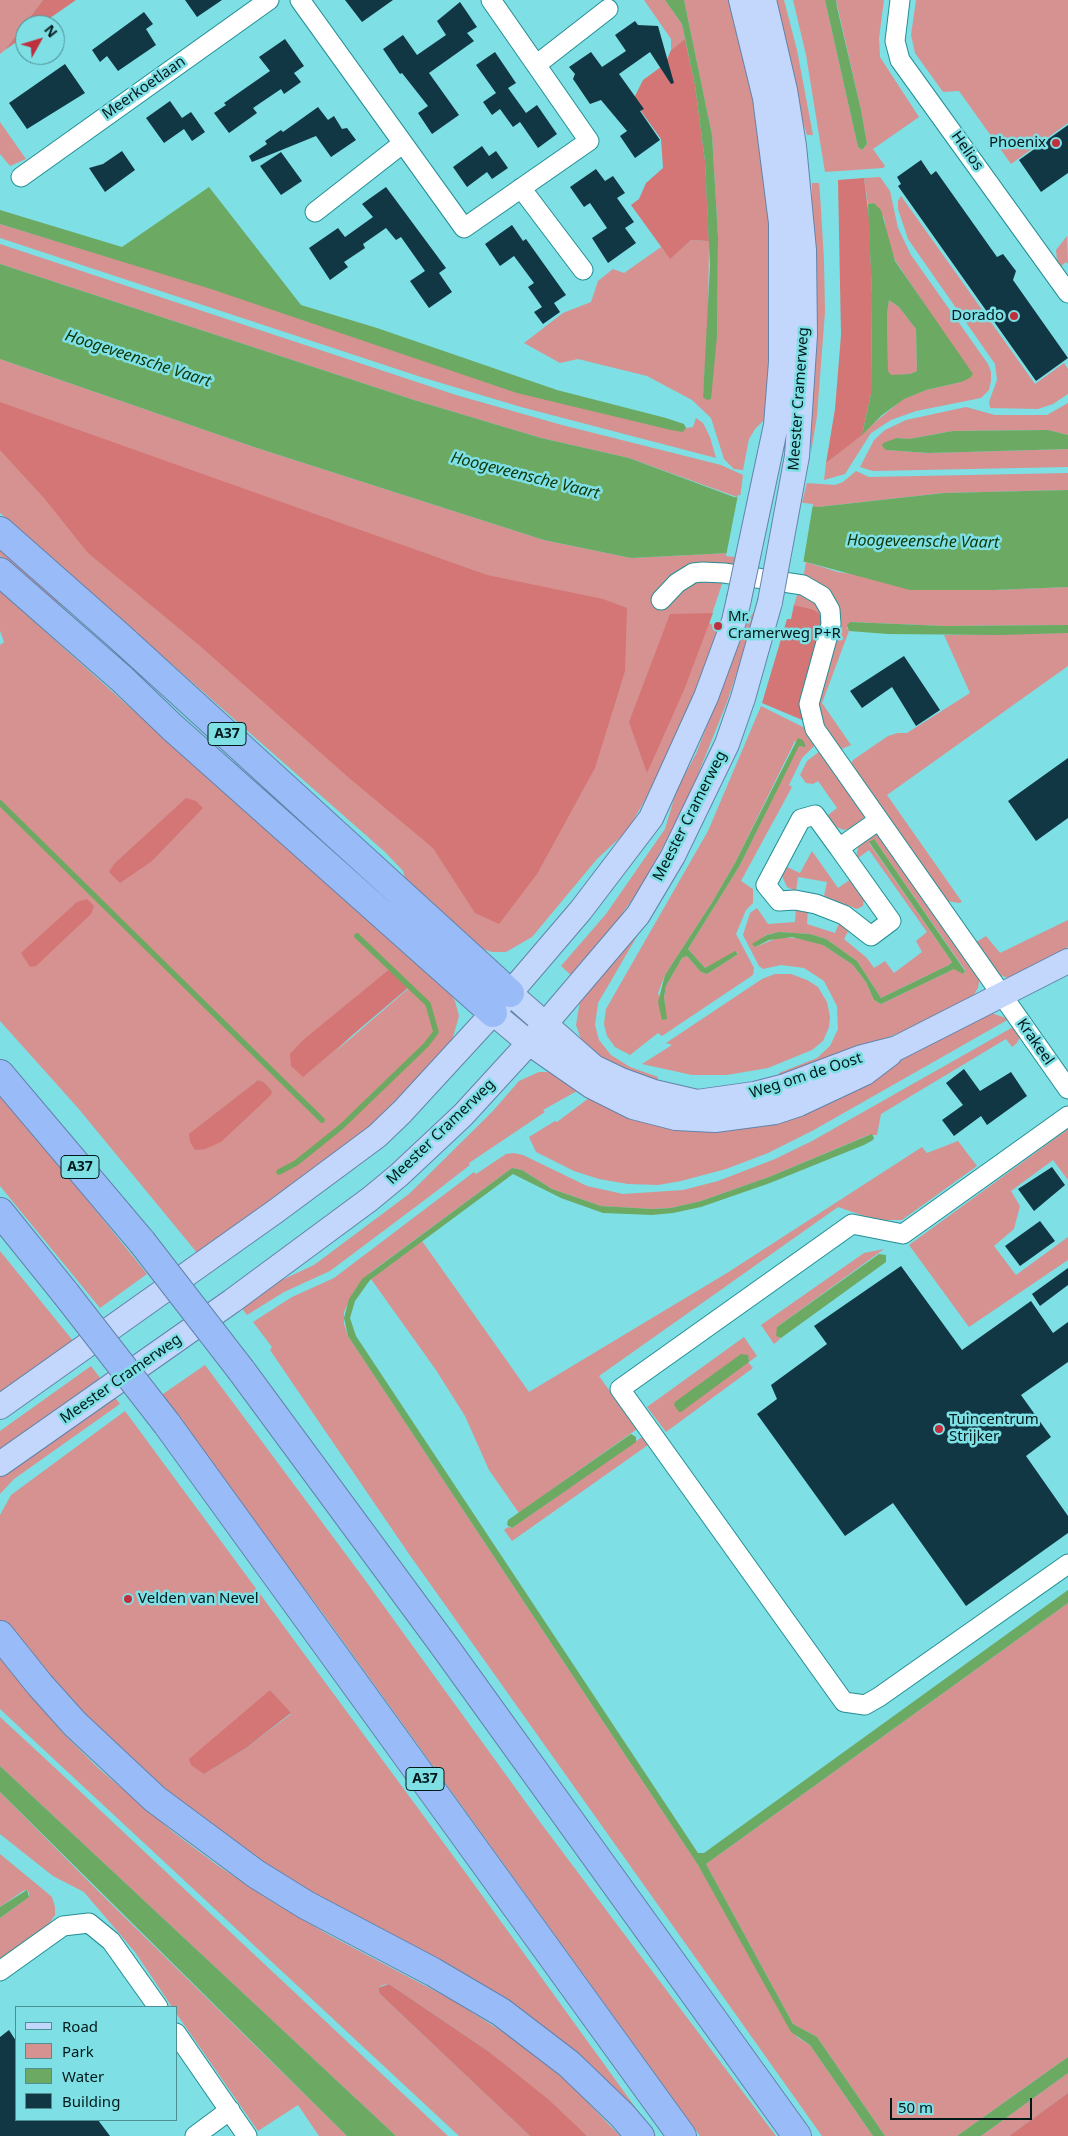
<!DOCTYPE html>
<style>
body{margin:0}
#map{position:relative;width:1068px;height:2136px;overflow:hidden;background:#7edfe5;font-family:"Noto Sans",sans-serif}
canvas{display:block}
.legend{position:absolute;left:15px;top:2006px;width:162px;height:115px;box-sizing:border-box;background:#7edfe5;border:1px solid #4c9094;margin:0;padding:6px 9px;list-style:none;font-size:15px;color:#00191b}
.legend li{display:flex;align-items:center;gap:10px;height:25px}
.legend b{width:25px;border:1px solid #4c9094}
.north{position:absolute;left:15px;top:15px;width:50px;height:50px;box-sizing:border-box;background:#7edfe5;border:1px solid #4c9094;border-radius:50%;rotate:51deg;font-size:14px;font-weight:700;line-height:20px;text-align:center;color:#00191b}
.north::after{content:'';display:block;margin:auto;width:18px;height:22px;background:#bf2f3d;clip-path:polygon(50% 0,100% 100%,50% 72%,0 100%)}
.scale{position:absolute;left:890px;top:2098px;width:142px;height:22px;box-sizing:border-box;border:2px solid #00191b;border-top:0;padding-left:6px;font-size:15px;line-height:18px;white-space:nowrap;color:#00191b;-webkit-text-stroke:4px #7edfe5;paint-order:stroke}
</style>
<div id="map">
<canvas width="1068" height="2136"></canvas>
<ul class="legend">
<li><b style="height:6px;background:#c2d7fb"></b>Road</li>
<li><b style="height:14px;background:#d59290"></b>Park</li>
<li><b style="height:14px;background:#6ca962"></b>Water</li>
<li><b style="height:14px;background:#103743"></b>Building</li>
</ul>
<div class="north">N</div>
<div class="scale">50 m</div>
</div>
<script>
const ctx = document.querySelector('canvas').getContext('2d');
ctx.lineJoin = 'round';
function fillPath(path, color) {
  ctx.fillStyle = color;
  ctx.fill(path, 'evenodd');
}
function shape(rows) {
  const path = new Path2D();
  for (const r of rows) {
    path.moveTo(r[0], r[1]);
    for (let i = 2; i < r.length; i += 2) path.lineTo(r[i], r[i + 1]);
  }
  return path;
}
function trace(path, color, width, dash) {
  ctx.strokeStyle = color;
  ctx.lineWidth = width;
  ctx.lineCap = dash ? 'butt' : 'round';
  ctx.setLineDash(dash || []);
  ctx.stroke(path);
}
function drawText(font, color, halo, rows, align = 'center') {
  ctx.font = font + ' "Noto Sans",sans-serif';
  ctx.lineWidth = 5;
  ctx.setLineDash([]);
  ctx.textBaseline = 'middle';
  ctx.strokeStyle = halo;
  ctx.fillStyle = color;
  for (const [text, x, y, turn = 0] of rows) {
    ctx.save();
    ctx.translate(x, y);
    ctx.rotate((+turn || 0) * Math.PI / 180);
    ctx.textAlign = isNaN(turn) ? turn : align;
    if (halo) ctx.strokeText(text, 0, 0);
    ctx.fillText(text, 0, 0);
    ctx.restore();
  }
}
fillPath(shape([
 [0,0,43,0,5,50,0,54],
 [644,0,665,0,682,24,685,39,671,50,671,39],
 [684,0,734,0,747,50,774,227,768,416,755,429,749,439,743,470,734,469,724,459,711,418,692,400,647,376,578,359,560,363,524,343,563,313,591,302,598,281,613,269,624,273,661,247,670,258,691,240,709,241,708,321,703,397,717,336,718,237,712,135],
 [772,0,784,0,797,50,813,135,807,135,793,92],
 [793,0,825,0,858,147,862,150,867,144,861,110,836,0,884,0,879,38,880,57,919,117,873,149,885,166,883,168,825,172,806,55],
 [916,0,1068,0,1068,123,1011,164,959,91,943,92,915,53,911,35],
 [0,122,26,159,10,166,0,154],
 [880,177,890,191,898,228,911,255,988,364,991,372,991,381,989,390,981,398,916,411,891,420,871,433,845,474,824,480,826,463,903,399,926,390,961,382,923,302,895,260,888,240,884,218,874,203,868,204,864,178],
 [812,183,819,183,820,194,824,260,825,312,817,416,811,453],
 [901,196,1035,384,1064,363,1068,369,1068,394,1053,404,1038,409,990,408,989,402,997,380,995,364,908,239,898,209,898,201],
 [0,224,683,431,686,428,693,427,696,418,703,423,710,437,716,458,521,407,421,377,0,238],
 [1067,236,1068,264,1066,262,1060,267,1057,261,1056,250],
 [0,244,456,395,562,425,721,465,743,475,740,498,629,458,541,438,414,400,0,264],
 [889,300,899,307,916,329,917,371,910,374,891,376,888,371,887,313],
 [0,359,254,447,544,540,631,558,729,553,743,554,740,570,693,579,724,578,709,623,721,629,703,681,664,767,627,831,597,859,532,937,506,952,492,952,480,948,407,883,403,871,385,852,0,513],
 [1068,403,1068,435,1048,430,953,431,909,439,897,438,886,450,929,453,1068,449,1068,467,873,471,860,467,874,440,885,430,906,420,966,407,995,415,1047,415],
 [856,471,869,477,1068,473,1068,490,944,493,818,507,801,506,807,483,835,485,843,482],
 [0,546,27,570,97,642,0,556],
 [806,562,838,572,954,589,993,590,1068,587,1068,625,944,626,850,622,847,628,849,631,822,703,851,745,837,751,814,716,835,630,803,579],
 [799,588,809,592,825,618,794,605],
 [0,591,328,885,445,985,455,1001,459,1016,451,1044,365,1131,198,1254,78,1108,0,1021,0,645,4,642,0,631],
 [406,982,409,988,335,1052],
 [258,1080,264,1082,272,1091,190,1134],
 [753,613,756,614,727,702,686,804,641,887,600,945,573,977,561,966,606,914,665,829,677,789,696,754,748,621],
 [1068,633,1068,666,887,795,962,902,959,903,947,901,849,769,853,760,888,736,898,733,907,733,970,693,944,635],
 [761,706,811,731,818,742,802,758,789,785,792,787,741,881,753,889,753,903,746,910,736,934,754,968,753,975,662,1036,658,1033,630,1055,615,1047,607,1036,604,1024,606,1009,708,831],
 [795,741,804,748,799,745,740,865,688,949,705,968,737,952,738,954,707,974,701,972,687,956,682,958,666,986,664,997,666,1016,658,993,665,975,713,901,735,863],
 [820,751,866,816,851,828,844,830,834,826,827,816,837,808,818,781,813,784,806,783,800,775,807,761],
 [879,831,980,976,978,988,973,996,899,1033,780,1079,779,1073,817,1058,830,1046,838,1029,837,1006,824,981,804,968,781,965,763,969,759,966,743,935,750,913,757,908,768,924,795,922,796,908,808,909,807,924,835,933,840,921,851,926,844,939,867,958,874,968,885,961,894,973,922,952,916,941,927,932,869,850,858,858,856,857,859,844],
 [874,839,965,970,964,973,954,969,881,1004,874,1000,866,982,853,965,823,945,808,939,780,937,755,947,766,935,779,932,810,934,826,939,857,961,881,998,949,965,952,962,950,959,869,843],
 [812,851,838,888,851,879,864,898,863,906,857,909,824,896,827,882,798,877,796,891,787,887,782,876,785,866,800,873],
 [650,914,598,1003,595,1025,599,1040,611,1055,630,1067,658,1077,657,1083,604,1060,582,1042,576,1025,580,1001],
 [1068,920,1068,947,1008,978,995,973,973,944,986,936,1000,953],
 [775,974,791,974,807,980,818,987,827,1002,830,1017,829,1027,823,1041,812,1050,768,1068,727,1075,692,1075,642,1064,672,1045,666,1043,762,979],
 [988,1012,1009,1019,812,1131,768,1153,726,1169,681,1181,658,1185,628,1184,599,1179,574,1171,536,1152,529,1137,555,1121,557,1122,589,1098,577,1091,543,1110,545,1112,469,1163,470,1165,430,1196,330,1271,284,1292,247,1315,240,1306,267,1287,314,1265,409,1194,492,1112,519,1081,539,1072,552,1072,663,1120],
 [1015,1026,1021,1035,1017,1043,1012,1047,1006,1039,881,1114,877,1135,869,1135,769,1177,701,1201,671,1208,652,1209,601,1206,552,1189,522,1170,512,1168,371,1272,354,1291,344,1312,344,1324,348,1336,698,1865,797,2037,810,2045,873,2136,822,2136,409,1554,270,1350,272,1347,253,1322,292,1297,334,1278,474,1172,476,1174,506,1154,514,1153,523,1155,587,1186,623,1194,683,1190,718,1181,775,1159,812,1141],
 [0,1095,25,1123,147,1274,100,1308,0,1186],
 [1068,1129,1068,1180,1053,1160,1011,1191,1020,1206,1014,1229,994,1246,1016,1275,1068,1237,1068,1260,969,1327,909,1245],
 [958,1141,977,1166,902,1220,876,1220,838,1207,599,1376,637,1429,519,1513,489,1470,465,1416,436,1370,371,1279,422,1241,529,1392,727,1273,922,1147,927,1153],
 [884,1249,777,1327,779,1338,781,1338,774,1344,761,1325,864,1253],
 [0,1251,74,1342,0,1395],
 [744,1337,757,1356,749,1362,749,1357,748,1362,753,1368,666,1432,647,1407],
 [205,1365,365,1580,540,1822,776,2136,700,2136,322,1612,160,1396],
 [91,1366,101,1379,0,1452,0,1431],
 [114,1396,120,1404,14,1479,0,1494,0,1477],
 [125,1411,468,1876,656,2136,651,2136,622,2104,307,1897,177,1806,42,1676,0,1620,0,1515,11,1495],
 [270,1690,291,1714,246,1748,204,1774],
 [642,1437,648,1445,512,1541,504,1530,508,1527,512,1528],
 [1068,1603,1068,2057,957,2136,885,2136,817,2037,793,2024,706,1864],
 [0,1658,62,1732,98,1768,173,1832,217,1865,271,1901,329,1935,454,2001,506,2034,568,2082,620,2136,587,2136,488,2051,389,1984,383,1985,378,1988,380,1994,530,2136,459,2136,0,1709],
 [0,1717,38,1752,448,2136,396,2136,0,1766],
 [0,1792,91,1884,347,2136,319,2136,298,2105,258,2131,176,2013,176,2007,172,2007,135,1952,84,1892,53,1876,0,1834],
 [0,1854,45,1891,52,1897,55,1907,55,1915,48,1925,0,1959,0,1918,29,1897,29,1893,27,1890,23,1891,0,1907],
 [1068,2073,1068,2093,1009,2136,981,2136]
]), '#d59290');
fillPath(shape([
 [43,0,76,0,40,25,25,25,25,36,5,50],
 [685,39,695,85,705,161,709,241,691,240,670,259,631,205,639,199,646,183,663,168,661,139,633,100,643,80,665,64,671,50],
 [864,178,869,218,872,295,871,394,862,435,826,463,835,409,841,335,838,180],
 [0,402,487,575,603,599,627,608,625,671,595,768,537,874,499,924,475,913,433,848,348,777,199,645,88,553,44,498,0,450],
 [794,605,814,610,825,618,807,722,762,703,787,619,791,619],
 [713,613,684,690,647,773,629,722,670,614],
 [186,798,196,801,203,808,152,861,120,883,109,872,114,864],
 [87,899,94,906,91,914,36,966,30,967,21,953,77,902],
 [391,968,409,987,303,1077,291,1066,290,1054,303,1040],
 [258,1080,264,1082,272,1091,271,1095,221,1142,205,1149,195,1150,190,1142,189,1134],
 [270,1690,291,1713,246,1748,204,1774,191,1765,189,1759],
 [389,1984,488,2051,549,2100,587,2136,530,2136,380,1994,378,1988],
 [1068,2093,1068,2136,1009,2136]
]), '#d47675');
fillPath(shape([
 [665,0,684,0,712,135,718,237,717,336,711,399,707,400,703,397,710,266,705,161,695,85,682,24],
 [825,0,836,0,837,7,861,110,867,144,862,150,858,147],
 [209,187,301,305,377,328,557,390,666,418,684,424,686,428,683,432,671,430,517,393,211,289,0,224,0,210,122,247],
 [874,203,881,210,895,261,973,374,970,378,961,382,926,390,904,399,882,415,862,435,871,394,872,295,868,204],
 [889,300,899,307,916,329,917,371,910,374,891,375,888,371,887,314],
 [0,264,414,400,541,438,629,458,734,497,818,507,944,493,1068,490,1068,587,993,590,910,590,806,562,729,553,631,558,544,540,254,447,0,359],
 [1048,430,1068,435,1068,449,929,453,886,450,882,446,883,443,897,438,909,439,953,431],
 [850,622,944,626,1068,625,1068,633,999,635,888,634,849,631,847,625],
 [798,738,803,740,806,747,799,746,740,865,688,949,705,968,735,951,738,954,707,974,701,972,687,956,682,958,666,986,664,997,667,1019,662,1020,658,1002,665,975,713,901,735,863],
 [874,839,965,971,963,974,954,969,881,1004,874,1000,866,982,853,965,823,945,792,937,769,940,755,947,752,944,767,935,779,932,810,934,826,939,857,961,881,998,949,965,952,962,950,959,869,842],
 [872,1134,874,1138,873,1140,864,1145,770,1183,701,1207,673,1213,652,1215,603,1213,561,1198,513,1174,370,1280,355,1301,350,1318,356,1336,698,1853,704,1853,1068,1590,1068,1603,706,1864,793,2024,817,2037,885,2136,873,2136,810,2045,791,2032,698,1865,348,1336,344,1318,349,1299,362,1279,512,1168,522,1170,552,1189,601,1206,652,1209,671,1208,701,1201,769,1177],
 [879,1254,886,1255,886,1262,781,1338,776,1336,777,1327],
 [741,1354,748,1355,749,1362,681,1412,679,1412,674,1405,675,1402],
 [631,1434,636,1437,636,1442,512,1528,507,1525,508,1520],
 [0,1766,396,2136,347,2136,0,1792],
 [27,1890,29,1897,0,1918,0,1907],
 [1068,2057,1068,2073,981,2136,957,2136]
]), '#6ca962');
fillPath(shape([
 [738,495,813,504,803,564,726,556]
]), '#7edfe5');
trace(shape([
 [0,803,322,1120],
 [279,1172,296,1163,341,1127,426,1045,436,1032,428,1004,357,936]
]), '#6ca962', 5.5);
fillPath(shape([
 [185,0,222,0,197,17],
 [345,0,393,0,362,22],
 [460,2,477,27,467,33,474,41,429,73,459,115,432,134,418,113,428,106,402,73,400,74,383,49,403,35,417,55,446,35,437,21],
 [144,12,153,24,146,29,156,45,118,71,107,56,100,62,92,50],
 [635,21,638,25,658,26,674,83,671,84,650,52,619,74,644,109,640,111,660,140,635,158,620,136,627,131,601,100,590,104,573,79,575,74,569,67,591,52,602,67,626,51,615,35],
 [285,39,304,66,294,73,301,82,284,94,281,89,253,108,257,113,229,133,214,113,226,105,224,103,270,71,259,57],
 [495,52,516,83,508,88,526,113,537,105,557,134,538,148,520,122,513,127,500,109,492,115,483,102,496,93,476,65],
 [65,64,85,93,27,129,9,103],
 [170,101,182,118,191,112,205,132,192,141,184,129,164,143,146,118],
 [318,107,328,120,334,116,342,129,347,128,356,140,331,157,316,136,252,162,249,156,267,144,265,141,281,130,283,132],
 [1068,125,1068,173,1041,192,1019,160],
 [482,146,489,156,496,151,508,168,492,179,487,172,467,187,453,167],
 [122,151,135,170,105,192,89,168,103,164],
 [281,152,302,181,281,195,260,166],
 [921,160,931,175,936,171,997,257,1003,254,1016,271,1013,280,1068,358,1036,381,898,186,901,184,897,177],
 [596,169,605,181,613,176,625,193,617,198,634,222,625,228,636,243,608,263,592,238,607,228,590,203,584,207,570,187],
 [386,187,446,268,439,273,452,292,429,308,410,281,425,271,401,237,396,240,386,228,363,244,365,248,344,262,348,267,330,280,309,248,338,228,345,237,373,217,362,204],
 [512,225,523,241,526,239,566,295,554,303,560,312,543,324,534,312,542,307,528,287,534,283,514,256,500,266,485,244],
 [904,656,940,710,916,726,892,687,862,708,850,691],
 [1068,758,1068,818,1036,841,1008,801],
 [964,1069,980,1091,1011,1072,1027,1096,987,1125,981,1116,954,1136,942,1120,963,1105,946,1083],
 [1052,1167,1065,1185,1034,1211,1018,1189],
 [1040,1221,1055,1241,1020,1266,1005,1246],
 [901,1266,962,1350,1031,1301,1053,1333,1068,1322,1068,1362,1021,1395,1051,1437,1026,1456,1068,1516,1068,1533,966,1606,893,1503,845,1536,757,1414,777,1399,771,1385,827,1344,814,1326],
 [1068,1268,1068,1285,1040,1306,1032,1294],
 [9,2030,16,2041,16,2120,98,2120,110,2136,0,2136,0,2037]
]), '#103743');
const minor = shape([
 [300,0,464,228,589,141,491,0],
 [900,0,895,41,900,60,1068,293],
 [536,65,608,9],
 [21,177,269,0],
 [521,188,583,270],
 [315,212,402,144],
 [661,600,677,583,693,573,702,572,724,573,803,585,822,596,830,610,831,624,809,704,815,729,1068,1089],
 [839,848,815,815,801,819,766,885,779,901,795,900,816,904,844,915,871,936,891,921,839,848,879,820],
 [1068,1116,903,1234,852,1224,620,1389,844,1702,865,1705,879,1697,1068,1564],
 [0,1971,63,1926,89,1923,111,1941,158,2007],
 [176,2033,247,2136],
 [195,2136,230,2110]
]);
const major = shape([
 [741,0,765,98,781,223,781,362,776,425,770,453],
 [764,0,785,90,794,146,804,250,805,335,797,456],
 [510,993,594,1067,621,1080,654,1092,697,1102,754,1094,785,1086,862,1057,897,1048,1068,961],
 [493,1013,529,1043,591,1086,633,1107,676,1118,715,1120,775,1112,799,1104,865,1073,890,1054],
 [0,1407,276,1211,377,1136,402,1112,493,1013,581,910,651,818,706,697,734,621,739,599],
 [0,1464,232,1301,370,1199,399,1175,463,1115,529,1043,638,915,673,856,727,744,743,698,770,602]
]);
const highway = shape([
 [0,531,120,637,510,993],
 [0,572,122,679,172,727,493,1013],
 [0,1074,142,1242],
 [0,1212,66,1294],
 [241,1370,445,1647,797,2136],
 [167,1424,682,2136],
 [0,1635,40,1685,75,1724,155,1799,256,1874,306,1905,433,1972,501,2012,569,2064,622,2115,640,2136]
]);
trace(minor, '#248e94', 21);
trace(major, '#6383ab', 26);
trace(highway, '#6383ab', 30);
trace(minor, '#fff', 19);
trace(major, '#c2d7fb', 24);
trace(highway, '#99bcf9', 28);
const majorBridge = shape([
 [739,599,770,453],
 [770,602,797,456]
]);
const highwayBridge = shape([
 [142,1242,241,1370],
 [66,1294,167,1424]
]);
trace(majorBridge, '#6383ab', 26, []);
trace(highwayBridge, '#6383ab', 30, []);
trace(majorBridge, '#c2d7fb', 24);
trace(highwayBridge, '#99bcf9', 28);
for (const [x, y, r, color] of [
 [1056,143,5,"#bf2f3d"],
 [1014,316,5,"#bf2f3d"],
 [718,626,5,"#bf2f3d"],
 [939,1429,5,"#bf2f3d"],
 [128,1599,5,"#bf2f3d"]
]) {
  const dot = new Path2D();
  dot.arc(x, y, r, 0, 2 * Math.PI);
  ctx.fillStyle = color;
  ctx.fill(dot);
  trace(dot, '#7edfe5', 2);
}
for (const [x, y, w] of [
 [227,734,38],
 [80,1167,38],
 [425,1779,38]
]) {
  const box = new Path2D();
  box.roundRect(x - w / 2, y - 11.5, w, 23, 4);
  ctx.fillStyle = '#7edfe5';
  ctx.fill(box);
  trace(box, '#00191b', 1);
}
drawText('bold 14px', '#00191b', null, [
 ["A37",227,734],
 ["A37",80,1167],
 ["A37",425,1779]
]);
drawText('15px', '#00191b', '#7edfe5', [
 ["Meerkoetlaan",144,88,-35],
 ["Helios",967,151,55],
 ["Meester Cramerweg",799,399,-86],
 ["Meester Cramerweg",690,816,-63],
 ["Krakeel",1035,1042,55],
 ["Weg om de Oost",806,1076,-18],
 ["Meester Cramerweg",441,1132,-44],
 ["Meester Cramerweg",121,1379,-35]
]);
drawText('15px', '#00191b', '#7edfe5', [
 ["Phoenix",1046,143,"right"],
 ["Dorado",1004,316,"right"],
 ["Mr.",728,617],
 ["Cramerweg P+R",728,634],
 ["Tuincentrum",949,1420],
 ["Strijker",949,1437],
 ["Velden van Nevel",138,1599]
], 'left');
drawText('italic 16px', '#0c3604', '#7edfe5', [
 ["Hoogeveensche Vaart",138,359,18],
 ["Hoogeveensche Vaart",525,476,14],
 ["Hoogeveensche Vaart",923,542,1]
]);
</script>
